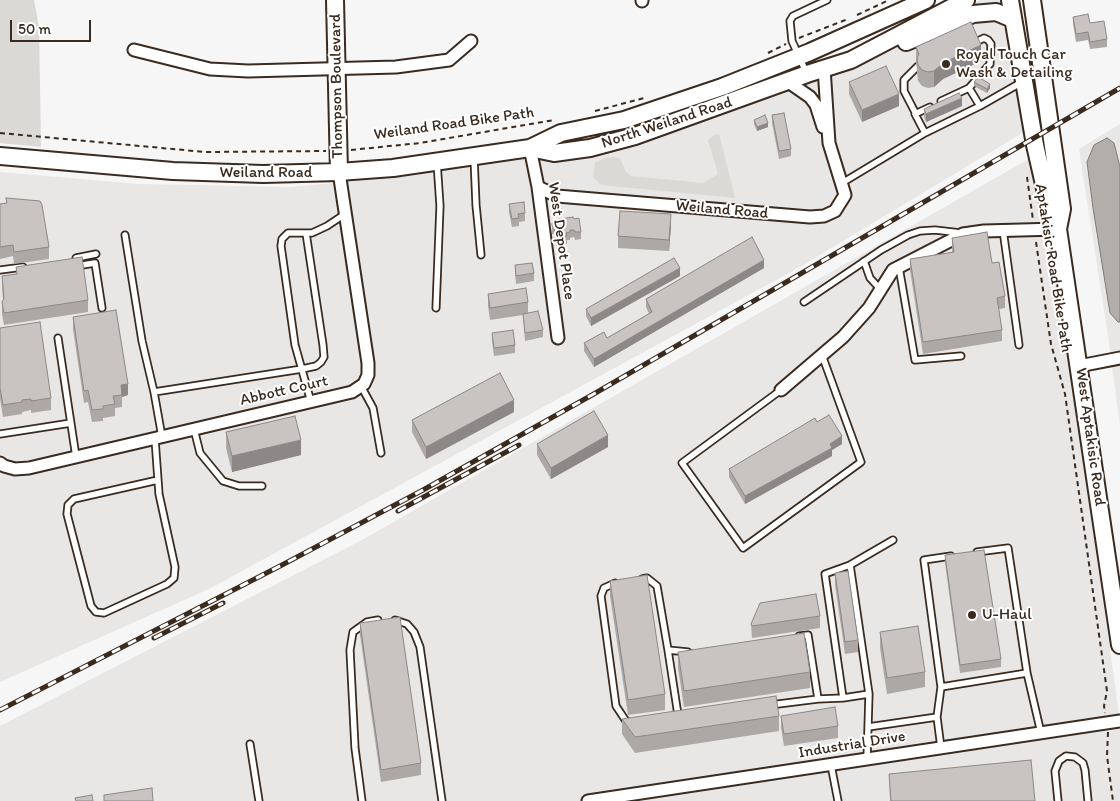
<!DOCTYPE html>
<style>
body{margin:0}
#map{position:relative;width:1120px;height:801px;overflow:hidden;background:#f7f6f6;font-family:Itim,sans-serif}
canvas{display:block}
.scale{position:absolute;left:10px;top:20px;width:81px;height:22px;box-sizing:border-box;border:2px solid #3b2a1e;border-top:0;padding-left:6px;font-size:15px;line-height:18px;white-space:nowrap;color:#3b2a1e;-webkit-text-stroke:4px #fff;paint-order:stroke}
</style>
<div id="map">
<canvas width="1120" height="801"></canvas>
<div class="scale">50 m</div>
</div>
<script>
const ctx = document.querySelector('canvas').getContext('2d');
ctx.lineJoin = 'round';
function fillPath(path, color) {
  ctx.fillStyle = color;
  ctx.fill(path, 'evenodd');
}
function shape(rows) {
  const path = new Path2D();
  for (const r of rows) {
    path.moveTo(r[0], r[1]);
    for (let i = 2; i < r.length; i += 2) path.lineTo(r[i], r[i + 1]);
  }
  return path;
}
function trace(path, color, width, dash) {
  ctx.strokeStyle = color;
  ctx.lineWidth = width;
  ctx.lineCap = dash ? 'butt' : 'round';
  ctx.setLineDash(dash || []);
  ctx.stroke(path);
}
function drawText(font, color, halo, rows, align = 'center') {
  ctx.font = font + ' Itim,sans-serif';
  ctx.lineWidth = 4;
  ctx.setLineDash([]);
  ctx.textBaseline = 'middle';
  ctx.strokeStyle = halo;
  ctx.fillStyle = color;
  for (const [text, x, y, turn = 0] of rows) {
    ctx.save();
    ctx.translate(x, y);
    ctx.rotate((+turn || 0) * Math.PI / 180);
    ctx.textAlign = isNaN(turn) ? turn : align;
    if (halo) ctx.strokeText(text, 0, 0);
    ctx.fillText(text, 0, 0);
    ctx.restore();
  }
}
fillPath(shape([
 [980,0,1006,0,1034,126,800,267,209,589,0,682,0,172,140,184,290,187,408,176,671,123,830,73],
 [1120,124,1120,426,1108,336,1079,149],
 [1039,153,1120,720,1120,801,0,801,0,726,362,540]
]), '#e9e7e6');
fillPath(shape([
 [0,0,34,0,39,27,41,147,0,143],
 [719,134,735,198,601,185,593,177,595,163,604,158,613,157,620,158,626,172,631,176,703,183,718,174,708,140,714,135]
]), '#dbd9d6');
const water = shape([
 [1107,138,1114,143,1120,167,1120,322,1118,322,1110,313,1093,208,1087,162,1094,145,1107,138]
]);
fillPath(water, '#b4aeaa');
trace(water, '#847972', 1);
const lane = shape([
 [806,72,792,41,790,21,793,16,827,0],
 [969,88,980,106],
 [941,101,969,88,990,64,991,44,988,40,984,38,974,43],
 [916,114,904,91,904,80,918,66,922,65],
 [925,133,980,106,1022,82],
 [474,157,476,205,481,255],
 [842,183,925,133,915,114,930,107],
 [1003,230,1019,345],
 [125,235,142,341,154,392],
 [76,258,96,254],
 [864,261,870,278,881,290],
 [76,266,95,263,102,308],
 [899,267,915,360,961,356],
 [0,270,23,267],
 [804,302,881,250,908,235,920,231,935,230,961,233],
 [436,308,440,206,437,162],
 [58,338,76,457],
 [361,386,373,408,381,453],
 [781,390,682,463,743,548,861,462,822,355],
 [311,402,295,345,281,246,282,239,288,233,312,233,327,226,345,214],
 [194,429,200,453,223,481,239,486,262,486],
 [0,434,71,423],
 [162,437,154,392,302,369,316,366,321,362,324,357,323,345,306,233],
 [155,439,158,480,159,494,175,567,174,578,167,584,104,613,96,612,91,606,67,514,68,505,74,499,158,480],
 [977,552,1008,548,1027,673],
 [850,565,825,574,843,698,869,694],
 [642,579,647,578,657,586,668,650,688,652],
 [615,583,604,588,601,596,616,706,626,721,629,722],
 [395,620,407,624,414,632,420,647,442,801],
 [799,636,808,635,818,699,843,698],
 [668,650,678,715,677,715],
 [941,687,924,560,951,556],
 [770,705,818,699],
 [868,727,869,694,850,565,893,540],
 [250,744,259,801],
 [941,748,937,717,941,687,1027,673,1041,733],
 [867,759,868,727,937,717],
 [831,765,838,801],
 [362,801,355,748,350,650,353,632,367,622,378,620],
 [1058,801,1055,771,1059,761,1066,756,1075,757,1083,763,1085,770,1088,801]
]);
const street = shape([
 [642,1,642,0],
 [134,50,210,69,248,71,396,67,449,60,471,41],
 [787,81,810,97,816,105,823,127],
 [530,148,538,187,558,338],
 [538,187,557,196,810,217,824,216,835,211,845,195,829,143,824,68],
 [1079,366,1120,358],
 [781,390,843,337,869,308,893,270,963,234,984,231,1058,229],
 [0,463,4,466,15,469,29,468,352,392,364,384,368,375,368,363,339,172],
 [588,801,1120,721]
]);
const secondary = shape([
 [335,0,339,172],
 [1010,0,1035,145,1051,215,1058,229,1120,645],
 [1032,0,1062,209,1058,229],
 [906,42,973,14,996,12,1013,19],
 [530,148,554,153,590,148,635,136,807,74,851,60,966,0],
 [0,156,173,171,263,174,339,172,393,168,530,148,561,133,624,120,722,87,810,52,926,0]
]);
trace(lane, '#3b2a1e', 9);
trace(street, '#3b2a1e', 15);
trace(secondary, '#3b2a1e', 20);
trace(shape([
 [857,15,889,0],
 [799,38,848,19],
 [768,53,786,44],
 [595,111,644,98],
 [0,133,205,152,326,151],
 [351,150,420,143,554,120],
 [1027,177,1033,220],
 [1036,242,1051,344,1065,394,1107,691,1104,706,1105,713],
 [1108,732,1107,756,1113,801]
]), '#3b2a1e', 2, [5, 4]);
trace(lane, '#fff', 5.5);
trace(street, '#fff', 11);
trace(secondary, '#fff', 16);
const rail = shape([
 [398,511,519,445],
 [154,638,223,603],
 [0,710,282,565,423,490,592,395,1120,88]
]);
trace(rail, '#3b2a1e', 5);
trace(rail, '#fff', 3, [9]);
fillPath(shape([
 [1073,17,1090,23,1107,39,1107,47,1090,49,1088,40,1076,42,1073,24],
 [916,47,981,61,943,79,934,87,928,88,922,86,918,81,916,62],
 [849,82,899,106,862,122,849,94],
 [974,82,990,88,987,93,974,86],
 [962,106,926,122,924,117,924,109],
 [772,115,791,149,791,156,779,159,772,123],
 [754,120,768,127,757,131,754,124],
 [6,198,49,247,49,259,14,264,13,256,0,259,0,204,6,203],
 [509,204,525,213,525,221,519,222,519,226,512,227,509,212],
 [574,219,581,232,581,239,575,240,574,237,570,238,570,240,567,240,567,244,556,246,554,234,552,234,552,223,554,223,554,220],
 [671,226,669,251,618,248,618,236],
 [952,238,992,263,1005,296,1005,308,999,309,1002,330,1002,341,923,354,910,270,910,259,952,252],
 [515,265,534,273,534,281,516,284,515,272],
 [16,267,88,300,88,312,4,325,2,314,2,302,3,300,2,288,2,276,16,274],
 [764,268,594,367,584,351,584,343,607,338,649,314,646,307,646,299],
 [680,276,591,326,586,316,586,309],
 [488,294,528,302,528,313,543,330,543,337,525,341,523,315,490,320,488,306],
 [73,317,128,395,122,397,122,407,115,408,115,416,103,418,103,421,92,422,88,402,84,403,73,329],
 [0,328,51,398,51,410,31,413,31,410,22,412,22,414,3,417,0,399],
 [492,333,515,345,515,353,494,356,492,341],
 [514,412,426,459,412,432,412,420],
 [817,422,842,444,832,450,832,456,745,504,729,477,729,469],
 [226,432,301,455,232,472,226,448],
 [537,444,608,447,551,479,537,455],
 [945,555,1001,659,1001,667,960,673,945,563],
 [835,573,858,640,858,652,845,654,835,585],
 [610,581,665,694,665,710,628,715,610,596],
 [820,616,820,628,752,638,751,624],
 [360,623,421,763,421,775,381,782,360,635],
 [880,632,925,672,925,687,887,694,880,648],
 [678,652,810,672,810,688,684,707,678,668],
 [779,716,779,731,635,753,622,734,622,719],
 [781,716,838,726,838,738,784,746,781,728],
 [889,774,1035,801,890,801]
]), '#ada8a6');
fillPath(shape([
 [981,45,981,61,943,79,934,87,934,71,943,63],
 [990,84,990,88,987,93,987,89],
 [899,94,899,106,862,122,862,110],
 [962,98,962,106,926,122,926,114],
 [768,123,768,127,757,131,757,127],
 [671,214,671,226,669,251,669,240],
 [764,260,764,268,594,367,594,359],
 [680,268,680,276,591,326,591,318],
 [128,384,128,395,122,397,121,385],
 [514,400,514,412,426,459,426,447],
 [608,435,608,447,551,479,551,468],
 [842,436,842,444,832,450,832,456,745,504,745,496],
 [301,440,301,455,232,472,232,456]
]), '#8d8887');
const building = shape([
 [1088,14,1090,23,1104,21,1107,39,1090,42,1088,32,1076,34,1073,17,1088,14],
 [971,22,981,45,943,63,934,71,928,72,922,70,918,65,917,58,919,54,916,47,971,22],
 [886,66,899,94,862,110,849,82,886,66],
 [978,77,990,84,987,89,974,82,978,77],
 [959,93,962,98,926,114,924,109,959,93],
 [784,113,791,149,779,151,772,115,784,113],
 [765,115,768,123,757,127,754,120,765,115],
 [6,198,40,201,42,205,49,247,14,252,13,245,0,247,0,204,7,203,6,198],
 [524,202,525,213,518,214,519,218,512,219,509,204,524,202],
 [620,211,671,214,669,240,618,236,620,211],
 [573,217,574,219,579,218,581,232,575,232,574,230,570,230,570,232,566,233,567,236,556,238,554,226,552,226,552,223,554,223,554,220,573,217],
 [987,232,992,263,999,262,1005,296,997,298,1002,330,923,342,910,259,954,252,952,238,987,232],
 [752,237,764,260,594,359,584,343,604,332,607,338,652,312,646,299,752,237],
 [82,257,88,300,4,313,2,302,4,298,2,276,17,274,16,267,82,257],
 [674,258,680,268,591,318,586,309,674,258],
 [532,263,534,273,516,276,515,265,532,263],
 [526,288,528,302,490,308,488,294,526,288],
 [116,310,128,384,121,385,122,395,113,396,115,404,103,406,103,409,92,410,88,390,84,391,73,317,116,310],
 [538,311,543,330,525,333,523,314,538,311],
 [40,322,51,398,31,401,31,399,22,400,22,402,3,405,0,388,0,328,40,322],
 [513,330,515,345,494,348,492,333,513,330],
 [500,373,514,400,426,447,412,420,500,373],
 [594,411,608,435,551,468,537,444,594,411],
 [829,415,842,436,830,444,832,448,745,496,729,469,815,418,817,422,829,415],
 [295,416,301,440,232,456,226,432,295,416],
 [984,550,1001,659,960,665,945,555,984,550],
 [848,571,858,640,845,642,835,573,848,571],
 [647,575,665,694,628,700,610,581,647,575],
 [816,594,820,616,752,626,751,624,760,603,816,594],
 [400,617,421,763,381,770,360,623,400,617],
 [918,626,925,672,887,678,880,632,918,626],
 [804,633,810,672,684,691,678,652,804,633],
 [776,696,779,716,635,737,622,719,776,696],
 [835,707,838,726,784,734,781,716,835,707],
 [1031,760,1035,801,891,801,889,774,1031,760],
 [152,788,153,801,104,801,104,795,152,788],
 [92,795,93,801,76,801,75,798,92,795]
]);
fillPath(building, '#c9c3c1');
trace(building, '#8d8887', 1);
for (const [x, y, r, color] of [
 [946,64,5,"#3b2a1e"],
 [972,615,5,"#3b2a1e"]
]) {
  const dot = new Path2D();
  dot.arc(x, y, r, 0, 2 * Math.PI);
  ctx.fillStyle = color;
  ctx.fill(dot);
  trace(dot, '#fff', 2);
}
drawText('16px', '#3b2a1e', '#fff', [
 ["Royal Touch Car",956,55],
 ["Wash & Detailing",956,73],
 ["U-Haul",982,615]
], 'left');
drawText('16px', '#3b2a1e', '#fff', [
 ["Thompson Boulevard",337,86,-91],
 ["North Weiland Road",667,123,-18],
 ["Weiland Road Bike Path",454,124,-8],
 ["Weiland Road",266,173],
 ["Weiland Road",722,210,5],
 ["West Depot Place",561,241,82],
 ["Aptakisic Road Bike Path",1053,268,81],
 ["Abbott Court",284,391,-13],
 ["West Aptakisic Road",1090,437,82],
 ["Industrial Drive",852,745,-9]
]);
</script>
